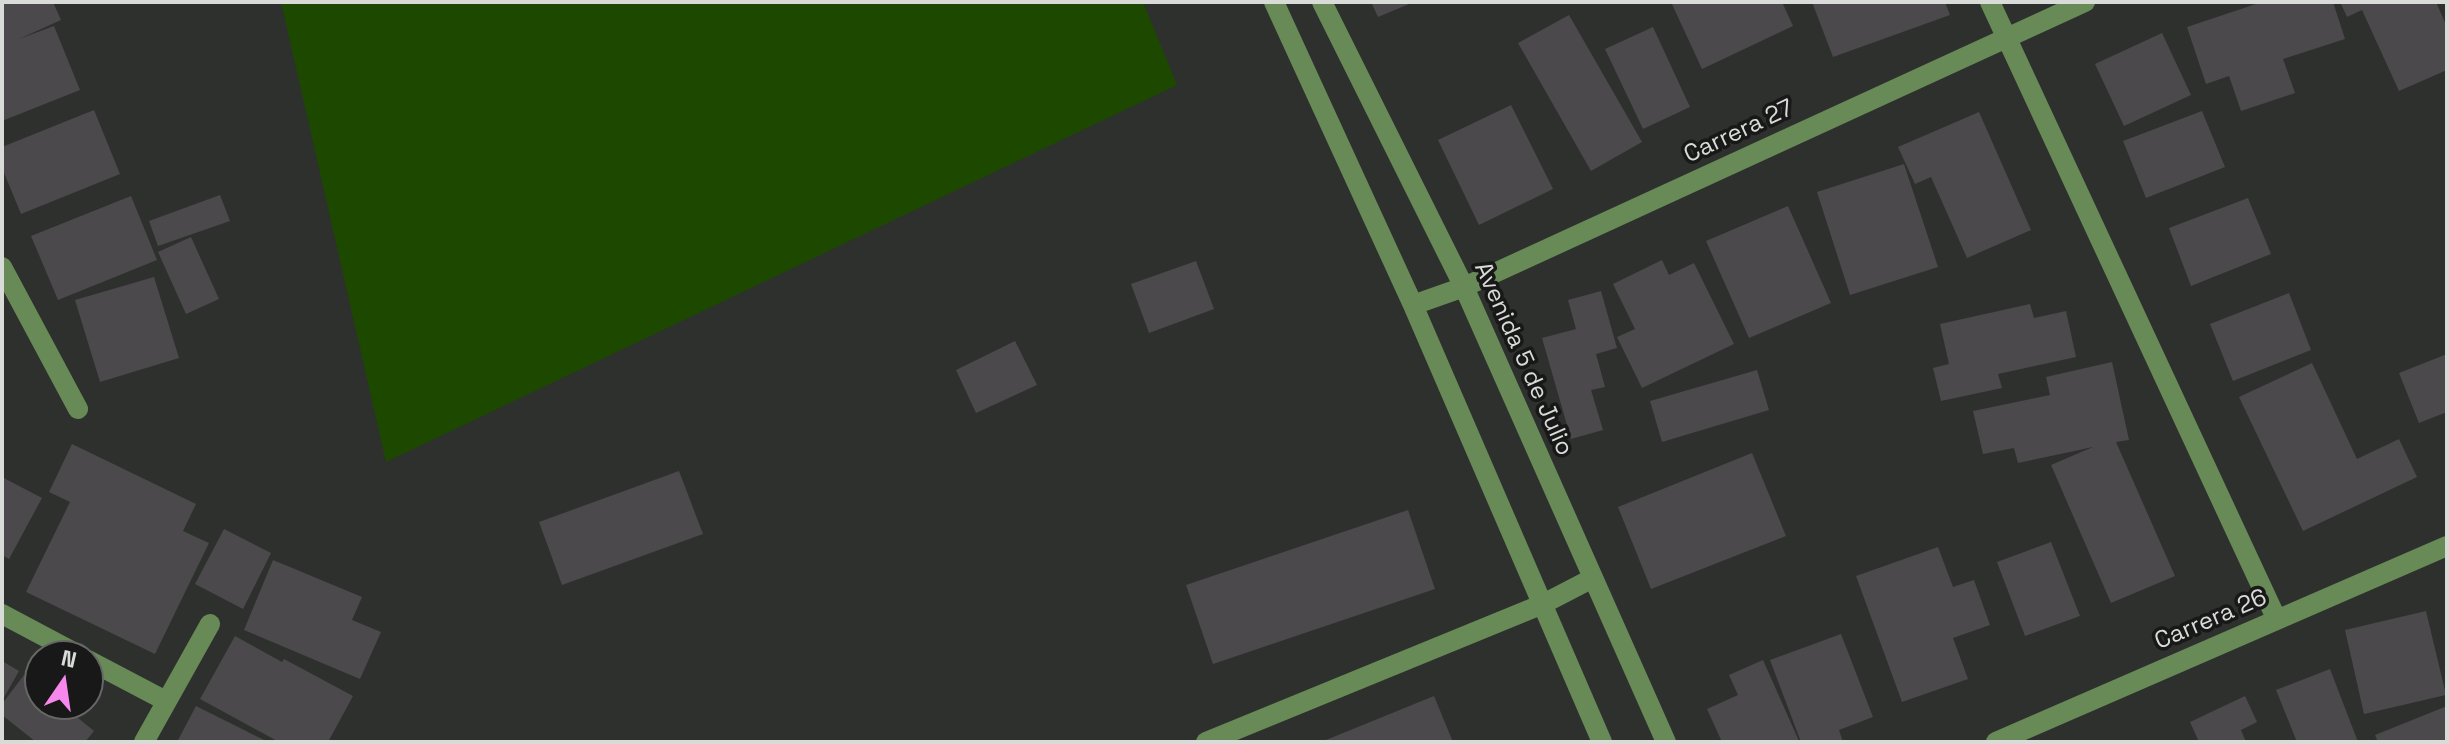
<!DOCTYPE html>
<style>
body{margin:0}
#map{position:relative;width:2449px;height:744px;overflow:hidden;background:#2e302e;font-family:"Space Grotesk",sans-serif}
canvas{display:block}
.frame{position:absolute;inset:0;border:4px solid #d9dbd9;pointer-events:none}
.north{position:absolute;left:24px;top:640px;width:80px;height:80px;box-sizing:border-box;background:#171817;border:2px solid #656665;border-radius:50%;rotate:13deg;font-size:22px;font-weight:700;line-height:32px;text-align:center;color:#d9dbd9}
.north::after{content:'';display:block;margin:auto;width:28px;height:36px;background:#f688ed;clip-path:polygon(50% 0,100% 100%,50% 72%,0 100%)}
</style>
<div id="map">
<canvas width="2449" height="744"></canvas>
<div class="frame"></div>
<div class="north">N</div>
</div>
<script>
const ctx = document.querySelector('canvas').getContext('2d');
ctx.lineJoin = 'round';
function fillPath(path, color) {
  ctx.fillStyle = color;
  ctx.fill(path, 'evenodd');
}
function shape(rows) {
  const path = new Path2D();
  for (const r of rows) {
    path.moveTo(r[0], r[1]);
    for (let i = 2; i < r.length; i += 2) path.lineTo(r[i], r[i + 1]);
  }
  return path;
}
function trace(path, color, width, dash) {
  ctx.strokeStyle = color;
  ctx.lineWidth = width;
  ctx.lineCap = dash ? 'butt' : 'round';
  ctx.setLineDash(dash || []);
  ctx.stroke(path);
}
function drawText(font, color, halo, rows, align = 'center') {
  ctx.font = font + ' "Space Grotesk",sans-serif';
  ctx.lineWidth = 7;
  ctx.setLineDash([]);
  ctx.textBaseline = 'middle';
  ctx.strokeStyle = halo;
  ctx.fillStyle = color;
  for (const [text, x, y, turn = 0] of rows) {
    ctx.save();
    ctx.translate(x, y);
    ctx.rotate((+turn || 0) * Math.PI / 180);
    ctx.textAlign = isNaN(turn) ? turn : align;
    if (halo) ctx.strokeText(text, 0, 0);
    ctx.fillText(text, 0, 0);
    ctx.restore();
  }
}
fillPath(shape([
 [281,2,1143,2,1177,85,386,462]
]), '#1d4800');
fillPath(shape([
 [2,2,53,2,61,20,19,39,54,26,80,90,2,121],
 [1371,2,1414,2,1378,17],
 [1671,2,1782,2,1793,26,1702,69],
 [1812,2,1945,2,1950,15,1833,57],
 [2262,2,2333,2,2345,39,2283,59,2295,93,2241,111,2229,76,2206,84,2187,27],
 [2340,2,2436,2,2447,27,2447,70,2399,91,2362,10,2347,17],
 [1569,15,1642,142,1591,171,1518,43],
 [1653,27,1690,107,1643,129,1605,49],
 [2162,33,2191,95,2124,126,2095,64],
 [1511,105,1553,189,1479,225,1438,140],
 [94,110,120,174,21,214,2,168,2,147],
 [2202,111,2225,167,2146,198,2123,141],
 [1979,112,2031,230,1967,258,1931,177,1915,184,1898,147],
 [1904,164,1938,267,1850,295,1817,192],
 [220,195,230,221,158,246,149,221],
 [131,196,157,260,58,300,31,236],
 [2248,198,2271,254,2191,286,2169,228],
 [1788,206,1831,303,1749,338,1706,241],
 [191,237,219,299,186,314,158,252],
 [1662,260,1669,275,1694,263,1734,344,1642,388,1617,337,1635,329,1613,284],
 [1196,261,1214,309,1149,333,1131,284],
 [154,277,179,358,100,382,75,300],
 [1601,291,1617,348,1596,354,1605,387,1591,390,1603,430,1571,439,1542,338,1576,329,1568,300],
 [2289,293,2311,350,2233,381,2210,324],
 [2030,304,2034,318,2066,311,2076,357,1998,374,2002,388,1941,401,1933,368,1949,364,1940,324],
 [1015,341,1037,385,976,413,956,370],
 [2447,354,2447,412,2419,423,2399,373],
 [2112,362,2129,440,2116,442,2175,576,2111,603,2051,465,2093,447,2018,463,2014,448,1983,454,1973,411,2050,395,2046,377],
 [2312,363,2357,459,2399,439,2417,477,2303,531,2239,397],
 [1757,370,1769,410,1662,442,1650,401],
 [72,444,196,504,183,531,209,543,155,654,26,592,70,502,49,492],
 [1752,453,1786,536,1651,589,1618,507],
 [679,471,703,534,562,585,539,522],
 [2,477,42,498,9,559,2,555],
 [1408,510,1435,589,1213,664,1186,585],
 [224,529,271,553,243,609,195,584],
 [2051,542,2080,616,2025,636,1997,562],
 [1938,547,1953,587,1974,580,1990,625,1953,638,1968,679,1902,702,1856,576],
 [273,560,362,597,352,620,381,632,360,679,244,630],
 [2426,611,2446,695,2364,714,2345,630],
 [1841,634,1873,717,1839,730,1843,742,1801,742,1770,660],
 [235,636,282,662,284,659,353,696,328,742,279,742,200,699],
 [1763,660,1799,741,1722,742,1707,709,1738,695,1729,675],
 [2,661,19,671,2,701],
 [2330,669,2358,742,2297,742,2276,690],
 [24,675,40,687,40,704,61,704,94,731,85,742,36,742,2,715,2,704],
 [1434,696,1453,742,1321,742],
 [2245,696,2257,722,2241,730,2246,742,2199,742,2190,722],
 [196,706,268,742,177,742],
 [2447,706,2447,742,2378,742,2375,735]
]), '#4b494b');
trace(shape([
 [1274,2,1413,305,1602,742],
 [1322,2,1464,287,1666,742],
 [1990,2,2277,620],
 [2,267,78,409],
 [1413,305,1464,287,2085,2],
 [2,614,81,656],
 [88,660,166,701],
 [144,742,210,624],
 [1206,742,1543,604,1593,578],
 [1996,742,2447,546]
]), '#678a57', 20);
drawText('24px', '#d9dbd9', '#171817', [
 ["Carrera 27",1739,132,-25],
 ["Avenida 5 de Julio",1523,359,66],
 ["Carrera 26",2211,620,-23]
]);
</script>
